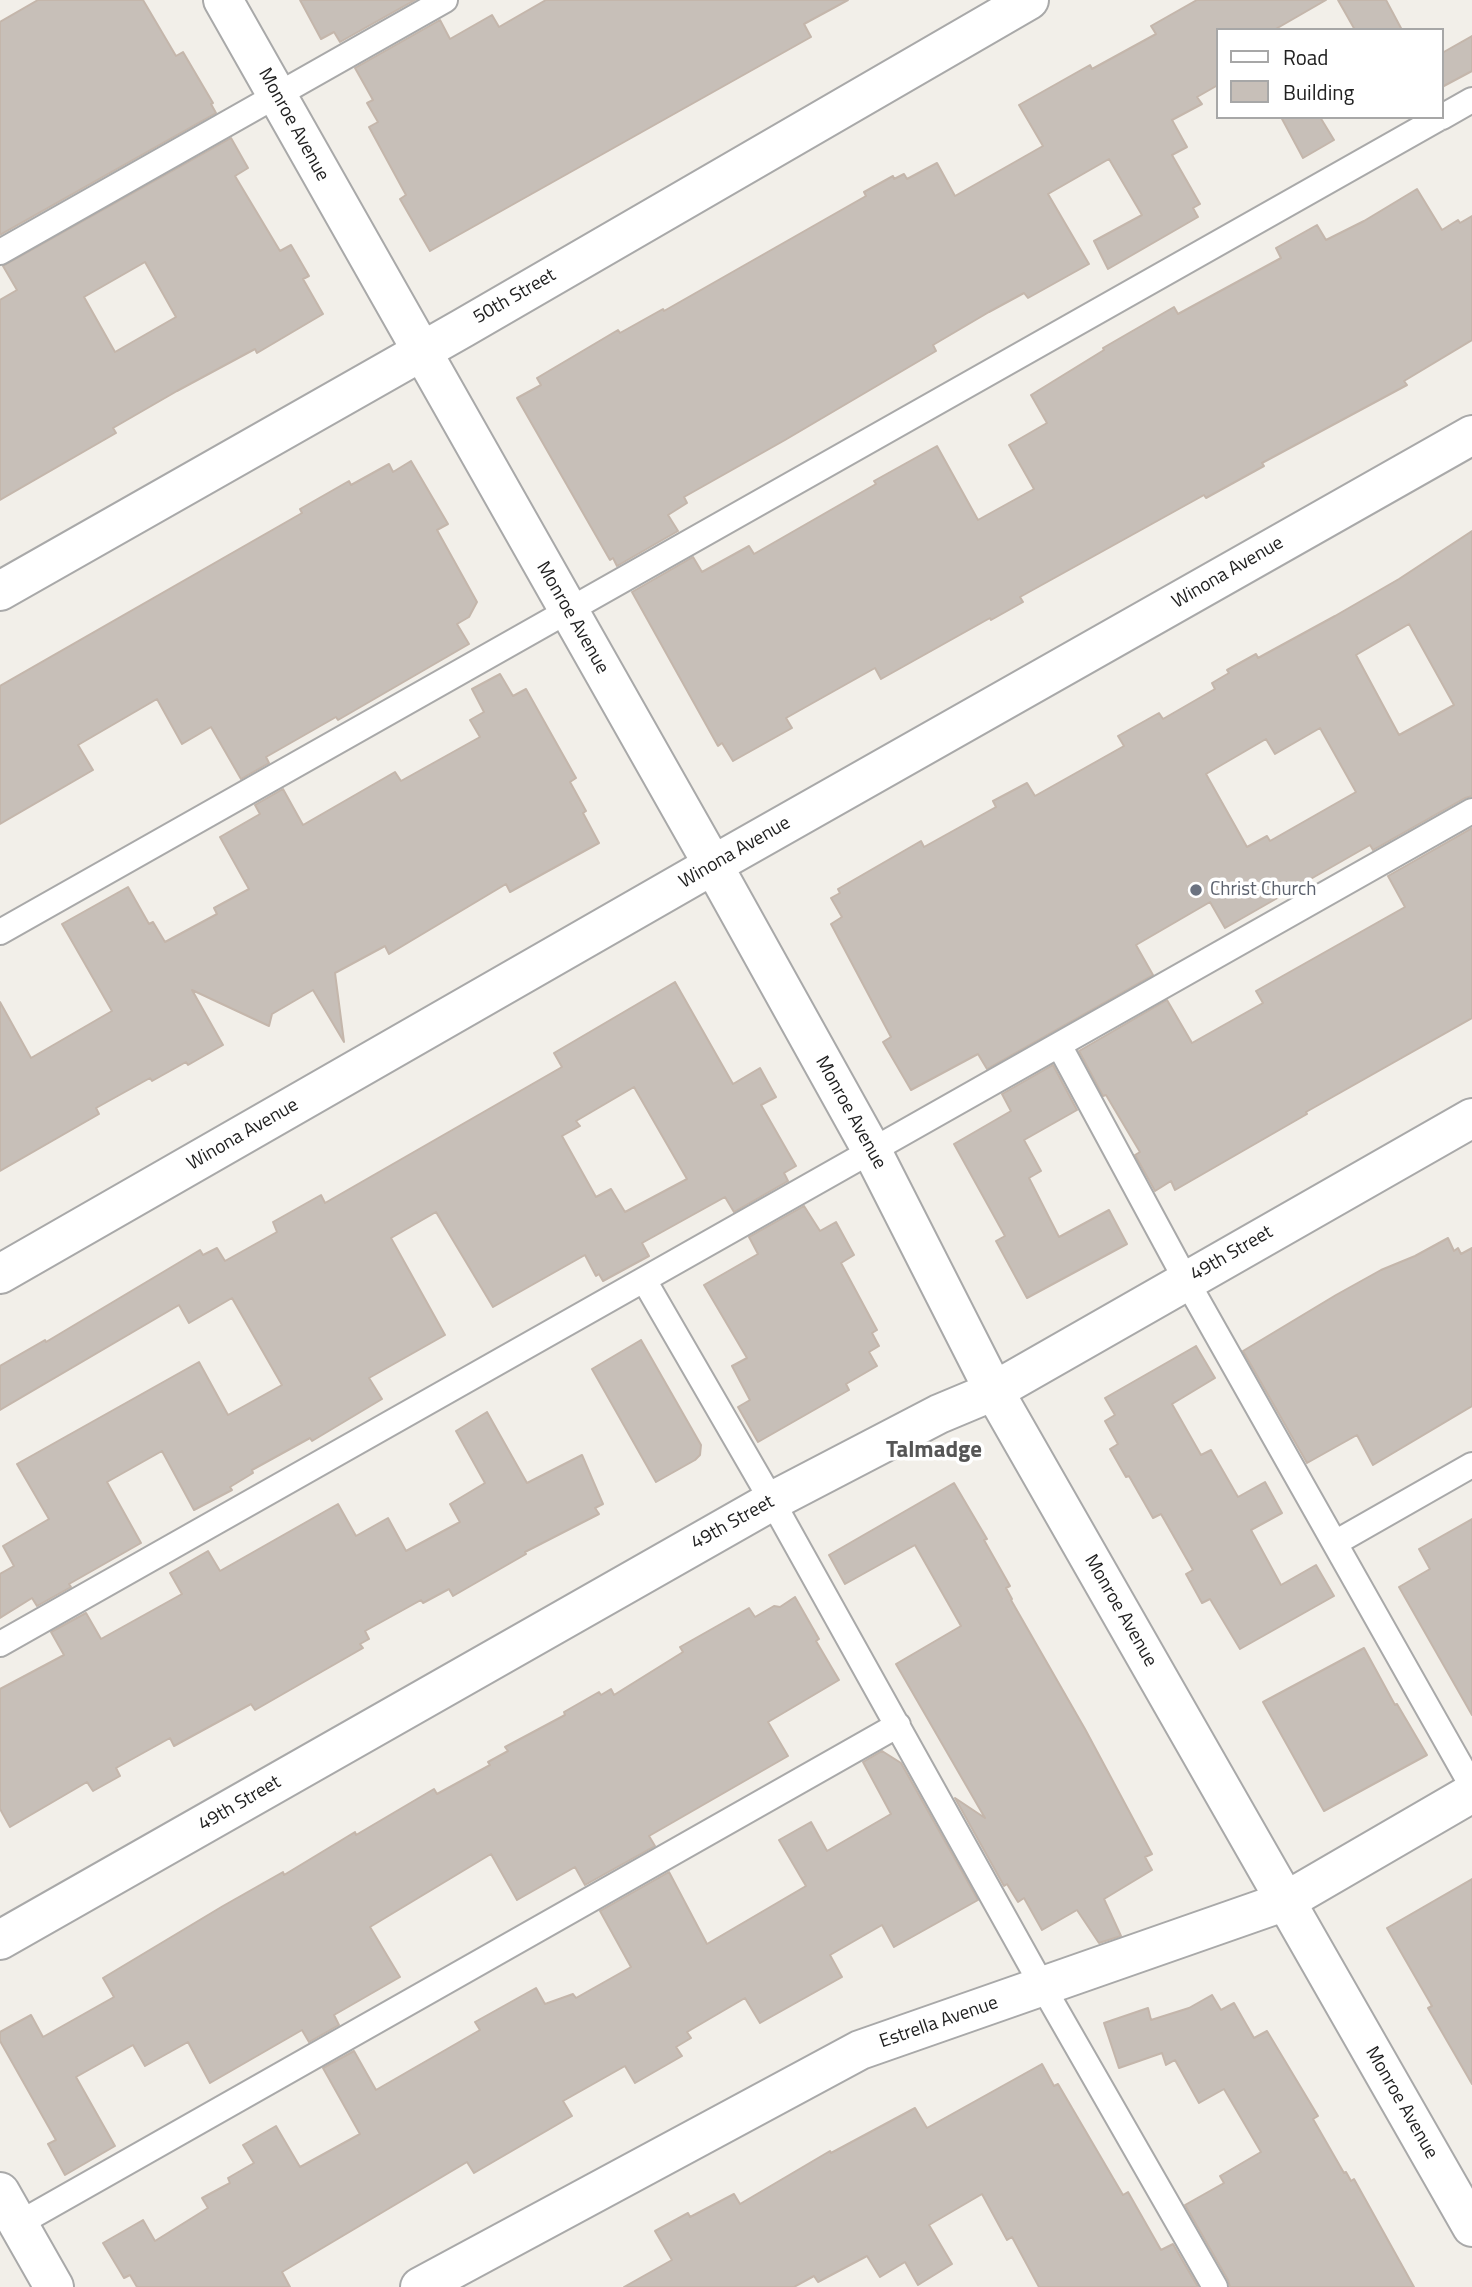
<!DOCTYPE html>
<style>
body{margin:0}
#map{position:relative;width:1472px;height:2287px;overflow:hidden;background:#f2efe9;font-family:"Titillium Web",sans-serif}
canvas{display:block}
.legend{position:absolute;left:1216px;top:28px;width:228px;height:91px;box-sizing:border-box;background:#fff;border:2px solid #a7a7a7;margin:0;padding:9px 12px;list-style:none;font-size:21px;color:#222}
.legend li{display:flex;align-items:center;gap:14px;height:35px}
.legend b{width:35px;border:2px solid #a7a7a7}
</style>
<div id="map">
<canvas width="1472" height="2287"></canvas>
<ul class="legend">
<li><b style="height:9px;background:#fff"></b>Road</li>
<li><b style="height:19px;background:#c7bfb8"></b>Building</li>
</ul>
</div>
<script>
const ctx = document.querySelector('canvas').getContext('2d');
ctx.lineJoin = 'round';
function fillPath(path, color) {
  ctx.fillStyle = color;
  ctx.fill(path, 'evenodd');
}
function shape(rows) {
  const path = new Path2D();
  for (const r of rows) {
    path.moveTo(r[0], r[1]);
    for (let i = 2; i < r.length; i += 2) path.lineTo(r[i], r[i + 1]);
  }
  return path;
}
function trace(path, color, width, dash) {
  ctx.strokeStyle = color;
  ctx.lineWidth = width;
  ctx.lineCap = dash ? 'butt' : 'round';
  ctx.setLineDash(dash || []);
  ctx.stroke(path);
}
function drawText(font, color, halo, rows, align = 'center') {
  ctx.font = font + ' "Titillium Web",sans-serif';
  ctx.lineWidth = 7;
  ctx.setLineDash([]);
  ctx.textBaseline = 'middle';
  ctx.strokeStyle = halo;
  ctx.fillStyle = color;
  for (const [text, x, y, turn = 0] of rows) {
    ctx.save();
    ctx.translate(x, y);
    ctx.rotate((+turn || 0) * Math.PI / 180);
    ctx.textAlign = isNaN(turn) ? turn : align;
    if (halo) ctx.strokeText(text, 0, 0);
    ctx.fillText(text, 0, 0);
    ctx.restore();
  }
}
const building = shape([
 [38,0,143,0,176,56,183,52,213,103,211,104,216,113,0,235,0,22,38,0],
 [300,0,415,0,340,42,334,32,321,39,300,0],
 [546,0,848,0,804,24,811,37,430,251,400,199,406,195,369,127,378,122,367,103,373,100,355,68,440,20,450,39,492,15,499,27,546,0],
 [1197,0,1326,0,1274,30,1218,30,1218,85,1197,97,1202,104,1172,120,1187,147,1172,155,1200,204,1193,208,1198,217,1108,269,1094,241,1142,215,1109,159,1048,194,1089,264,1028,298,1024,293,989,312,933,345,936,351,785,440,684,497,687,503,668,515,678,531,617,566,613,558,610,560,517,398,541,385,537,378,618,330,620,333,663,309,664,311,866,196,864,192,893,176,894,179,904,174,907,179,937,163,955,196,1043,146,1019,105,1090,65,1092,69,1156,34,1151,26,1197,0],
 [1338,0,1386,0,1402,30,1355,30,1338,0],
 [1472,36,1472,71,1442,87,1442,53,1472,36],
 [1281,117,1320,117,1334,140,1303,158,1281,117],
 [231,138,248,168,235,176,280,251,291,245,309,276,303,279,323,314,257,353,255,349,177,391,113,428,116,433,0,500,0,300,17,290,3,266,231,138],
 [145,262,176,317,115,352,84,297,145,262],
 [1417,189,1442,230,1458,220,1460,223,1472,216,1472,340,1404,381,1407,385,1262,463,1264,466,1206,498,1204,495,1020,597,1023,602,991,620,990,618,881,679,875,668,786,718,792,728,733,761,722,743,718,746,632,592,693,557,702,572,749,546,754,554,876,484,874,481,937,446,978,520,1034,489,1009,445,1047,423,1031,395,1104,350,1103,348,1174,307,1178,314,1281,258,1276,248,1317,225,1326,240,1364,221,1417,189],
 [411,461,448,524,437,530,477,602,469,617,457,624,469,644,338,720,336,717,266,757,269,763,241,779,211,727,182,744,157,699,78,745,93,770,0,824,0,686,302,513,300,509,349,481,351,485,389,464,393,472,411,461],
 [1472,531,1472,796,1465,798,1373,850,1370,845,1225,928,1210,902,1136,945,1153,975,987,1069,978,1054,911,1090,883,1042,891,1037,831,924,842,917,831,898,840,893,838,889,921,841,924,847,996,807,993,801,1027,783,1035,796,1124,746,1118,736,1159,713,1163,719,1215,689,1212,683,1229,673,1227,670,1256,654,1258,658,1335,616,1399,579,1472,531],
 [1409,624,1454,705,1399,735,1356,655,1409,624],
 [1320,728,1356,792,1270,841,1267,836,1247,847,1206,774,1266,739,1275,754,1320,728],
 [500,674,513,696,526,689,576,778,570,782,586,811,583,813,599,843,510,892,506,884,389,954,385,946,335,973,344,1042,313,990,272,1014,269,1026,192,990,223,1045,188,1065,186,1062,152,1081,150,1078,96,1108,99,1114,0,1171,0,1002,31,1058,112,1011,62,924,128,887,149,924,153,922,165,942,217,914,214,908,249,889,220,837,260,814,255,805,283,789,303,825,395,772,401,781,480,737,470,720,484,712,472,689,500,674],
 [1472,828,1472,1018,1306,1112,1307,1114,1175,1190,1171,1181,1155,1191,1135,1155,1140,1152,1106,1095,1103,1096,1079,1051,1167,1000,1192,1043,1263,1003,1256,991,1405,907,1388,876,1472,828],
 [675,982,733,1084,760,1068,776,1097,761,1105,796,1166,784,1173,788,1181,734,1212,725,1197,642,1243,649,1256,603,1281,599,1274,596,1276,585,1255,493,1307,436,1212,391,1238,445,1335,369,1378,382,1399,312,1441,310,1438,252,1470,253,1473,230,1487,232,1490,194,1510,162,1451,107,1482,141,1543,69,1584,71,1587,37,1606,32,1598,0,1618,0,1574,14,1566,3,1546,49,1519,17,1464,199,1362,228,1415,282,1385,232,1298,189,1323,179,1305,0,1410,0,1366,45,1340,46,1342,200,1250,203,1255,217,1248,225,1261,277,1232,273,1222,321,1195,325,1203,562,1067,554,1053,675,982],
 [634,1087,687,1179,625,1212,611,1189,596,1197,562,1136,580,1126,576,1121,634,1087],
 [1053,1065,1077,1110,1024,1140,1041,1171,1029,1178,1059,1237,1109,1210,1127,1244,1027,1298,996,1241,1005,1236,954,1144,1011,1111,1002,1094,1053,1065],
 [804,1206,820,1231,836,1222,854,1255,841,1263,877,1330,872,1333,879,1346,869,1352,877,1366,846,1384,849,1390,758,1442,738,1407,750,1400,732,1366,747,1358,704,1285,758,1254,749,1237,804,1206],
 [1448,1238,1454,1251,1458,1248,1461,1254,1472,1248,1472,1406,1373,1465,1357,1435,1307,1463,1243,1351,1336,1295,1381,1270,1415,1256,1448,1238],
 [641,1340,701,1445,700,1455,695,1460,656,1482,592,1369,641,1340],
 [1196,1346,1215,1378,1172,1404,1201,1455,1211,1450,1238,1497,1265,1482,1282,1513,1251,1530,1281,1585,1316,1565,1334,1596,1240,1649,1210,1599,1202,1603,1186,1574,1193,1570,1161,1514,1153,1518,1129,1476,1126,1477,1110,1449,1118,1444,1105,1421,1115,1415,1105,1398,1196,1346],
 [487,1412,527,1483,582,1455,603,1504,595,1508,599,1514,525,1552,526,1554,453,1596,449,1589,423,1603,421,1600,365,1631,369,1639,360,1644,363,1648,255,1710,251,1704,174,1746,170,1738,116,1768,120,1776,93,1791,87,1782,10,1827,0,1809,0,1689,64,1655,51,1632,86,1613,101,1639,182,1594,170,1573,208,1551,220,1571,338,1504,356,1536,388,1518,406,1551,460,1522,450,1504,485,1483,456,1431,487,1412],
 [954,1483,987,1539,984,1540,1010,1586,1006,1588,1012,1599,1011,1600,1085,1729,1152,1854,1145,1857,1152,1870,1104,1899,1121,1936,1099,1943,1077,1910,1042,1930,1024,1898,1018,1902,1007,1884,1004,1886,955,1798,985,1818,896,1664,961,1626,915,1545,845,1584,829,1555,954,1483],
 [1472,1519,1472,1715,1399,1587,1430,1569,1419,1549,1472,1519],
 [795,1597,819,1639,816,1641,839,1680,768,1722,788,1756,649,1836,655,1846,585,1885,575,1867,517,1900,491,1854,370,1927,400,1977,334,2015,339,2025,309,2042,302,2030,210,2083,188,2042,145,2066,133,2045,76,2077,115,2146,65,2175,48,2144,56,2140,0,2041,0,2032,31,2015,43,2037,114,1997,103,1978,223,1906,283,1872,284,1875,355,1832,356,1835,434,1789,437,1794,490,1765,488,1762,508,1751,505,1747,565,1715,564,1712,599,1692,601,1695,611,1689,614,1695,683,1652,680,1647,749,1608,755,1617,774,1606,780,1607,795,1597],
 [1364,1648,1395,1705,1397,1704,1427,1755,1324,1811,1263,1702,1364,1648],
 [882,1751,901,1763,978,1900,894,1947,882,1925,830,1955,842,1977,760,2023,745,1998,687,2032,691,2038,676,2047,682,2056,635,2083,625,2066,563,2101,572,2116,474,2173,467,2162,282,2272,290,2287,137,2287,130,2275,124,2278,103,2243,143,2220,155,2241,208,2208,202,2198,230,2183,228,2178,254,2163,243,2145,276,2126,300,2167,360,2134,323,2068,354,2051,376,2090,480,2030,475,2022,536,1988,545,2004,573,1994,576,1998,631,1967,600,1911,669,1872,707,1944,806,1886,779,1840,811,1822,827,1851,891,1814,863,1762,882,1751],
 [1472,1879,1472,2084,1428,2008,1432,2006,1387,1928,1472,1879],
 [1212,1995,1221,2010,1234,2003,1254,2038,1267,2031,1318,2116,1313,2119,1344,2173,1346,2172,1351,2181,1354,2179,1414,2287,1230,2287,1228,2280,1185,2205,1224,2183,1220,2176,1261,2152,1224,2089,1199,2103,1175,2060,1166,2065,1162,2053,1119,2068,1104,2023,1148,2008,1151,2020,1189,2008,1212,1995],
 [1042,2064,1054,2086,1058,2084,1123,2195,1128,2192,1161,2250,1173,2244,1198,2287,1039,2287,1012,2237,1007,2240,982,2194,929,2225,952,2264,918,2285,905,2262,880,2277,867,2256,818,2282,814,2276,794,2287,624,2287,672,2260,655,2231,688,2213,690,2217,734,2194,740,2204,830,2151,831,2153,915,2108,927,2128,1042,2064]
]);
fillPath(building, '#c7bfb8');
trace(building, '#c4b6ab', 2);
const service = shape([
 [1442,117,1472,100],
 [0,252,445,0],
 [0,932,1441,117],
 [1059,1045,1186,1280,1472,1786],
 [644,1280,772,1501,1043,1987,1215,2287],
 [1335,1543,1472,1465],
 [0,1644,1472,811],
 [18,2224,898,1725]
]);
const minor = shape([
 [0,591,463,328,1029,0],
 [0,1940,772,1501,939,1414,994,1391,1472,1118],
 [0,2192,54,2287],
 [420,2287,860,2050,1286,1901,1472,1793]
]);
const tertiary = shape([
 [223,0,713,865,872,1151,994,1391,1472,2227],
 [0,1274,713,865,1472,435]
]);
trace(service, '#a9a9a9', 28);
trace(minor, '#a9a9a9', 42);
trace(tertiary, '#a9a9a9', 42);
trace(service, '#fff', 24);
trace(minor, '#fff', 38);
trace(tertiary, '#fff', 38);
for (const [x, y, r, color] of [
 [1196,890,7,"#6b7280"]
]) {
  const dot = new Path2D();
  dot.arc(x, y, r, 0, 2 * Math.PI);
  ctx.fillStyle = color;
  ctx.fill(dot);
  trace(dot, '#fff', 2.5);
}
drawText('19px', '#222', '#fff', [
 ["Monroe Avenue",293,125,61],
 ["50th Street",515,297,-30],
 ["Winona Avenue",1228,573,-30],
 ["Monroe Avenue",572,618,60],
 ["Winona Avenue",735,853,-30],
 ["Monroe Avenue",850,1113,61],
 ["Winona Avenue",243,1135,-30],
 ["49th Street",1232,1254,-30],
 ["49th Street",733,1523,-29],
 ["Monroe Avenue",1120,1611,60],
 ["49th Street",240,1804,-30],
 ["Estrella Avenue",939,2023,-19],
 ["Monroe Avenue",1401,2103,60]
]);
drawText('19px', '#5b616d', '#fff', [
 ["Christ Church",1210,890]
], 'left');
drawText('bold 23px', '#555', '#fff', [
 ["Talmadge",934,1451]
]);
</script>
